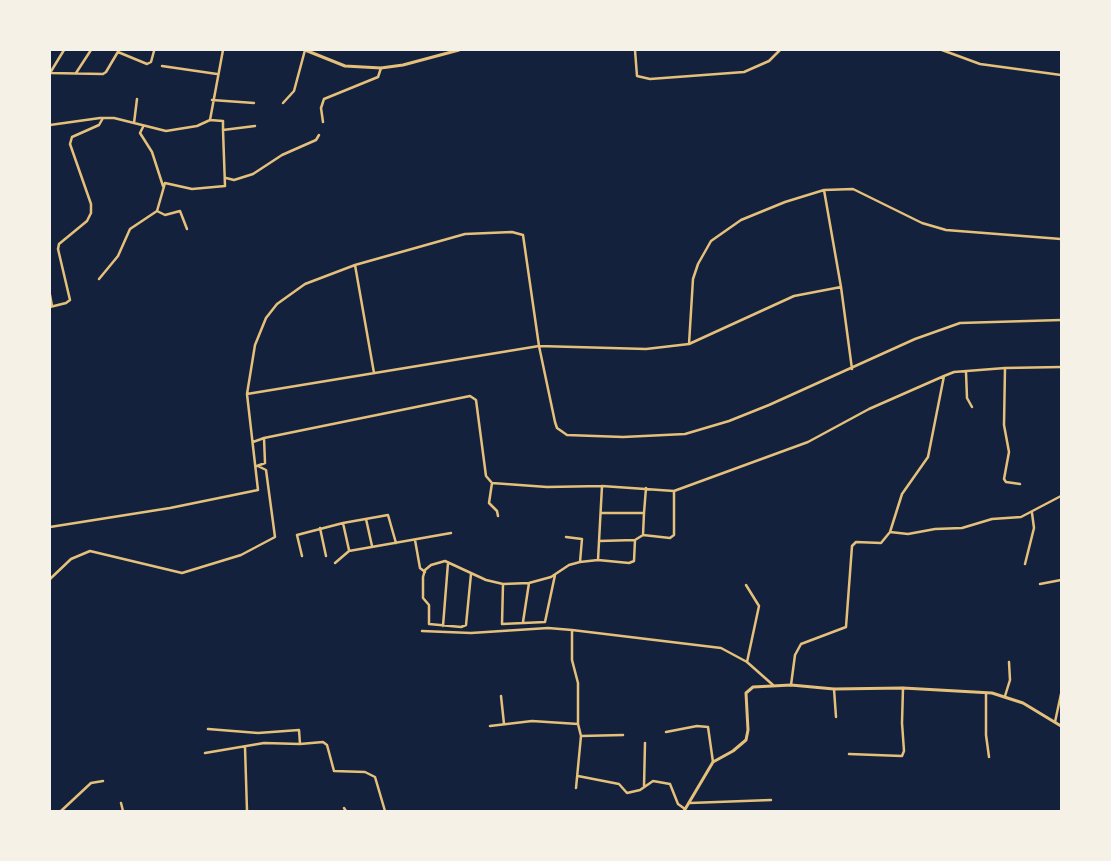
<!DOCTYPE html>
<style>
body{margin:0}
#map{position:relative;width:1111px;height:861px;overflow:hidden;background:#14213d;font-family:Roboto,sans-serif}
canvas{display:block}
.frame{position:absolute;inset:0;border:51px solid #f6f1e7;pointer-events:none}
</style>
<div id="map">
<canvas width="1111" height="861"></canvas>
<div class="frame"></div>
</div>
<script>
const ctx = document.querySelector('canvas').getContext('2d');
ctx.lineJoin = 'round';
function shape(rows) {
  const path = new Path2D();
  for (const r of rows) {
    path.moveTo(r[0], r[1]);
    for (let i = 2; i < r.length; i += 2) path.lineTo(r[i], r[i + 1]);
  }
  return path;
}
function trace(path, color, width, dash) {
  ctx.strokeStyle = color;
  ctx.lineWidth = width;
  ctx.lineCap = dash ? 'butt' : 'round';
  ctx.setLineDash(dash || []);
  ctx.stroke(path);
}
trace(shape([
 [635,50,637,76,650,79,744,72,769,61,780,50],
 [942,50,980,64,1061,75],
 [118,52,147,64,151,62,154,51],
 [162,66,217,74],
 [50,73,103,74,106,72,119,50],
 [50,73,64,50],
 [76,73,91,50],
 [212,100,254,103],
 [283,103,294,91,305,50],
 [210,120,223,50],
 [323,122,321,108,324,99,378,77,381,68],
 [134,123,137,99],
 [50,125,100,118,114,118,166,131,197,126,210,120,223,121,223,130,255,126],
 [143,127,140,133,152,152,163,186],
 [226,178,234,180,253,174,282,155,316,140,319,135],
 [157,211,165,215,180,211,187,229],
 [355,265,374,373],
 [99,279,118,256,130,229,157,211,165,183,192,189,225,186,223,130],
 [841,287,852,369],
 [50,295,52,306],
 [50,307,66,303,70,300,58,249,59,244,87,221,91,213,91,204,70,144,72,137,99,125,103,118],
 [689,344,693,279,698,264,711,241,741,220,785,202,824,190],
 [1005,368,1004,425,1009,452,1004,479,1006,482,1020,484],
 [966,372,967,398,972,407],
 [247,394,539,346,646,349,689,344,794,296,841,287,824,190,853,189,922,223,946,230,1061,239],
 [253,442,264,438],
 [257,466,265,463,264,438,470,396,476,400,486,476,492,483,547,487,602,486,674,491,808,442,869,409,944,376],
 [492,483,489,503,497,511,498,516],
 [601,513,644,513,646,488],
 [366,519,372,546],
 [343,523,349,550],
 [50,527,170,508,258,490,247,394,255,345,266,318,277,304,305,284,355,265,465,234,512,232,523,235,539,346,555,422,557,428,567,435,623,437,685,434,729,421,769,405,915,339,960,323,1061,320],
 [320,528,326,556],
 [890,532,908,534,935,529,962,528,992,519,1021,517,1061,496],
 [643,535,670,538,674,535,674,491],
 [566,537,582,539,580,562],
 [415,540,420,568,425,572],
 [599,541,635,540],
 [302,556,297,535,343,523,388,515,396,543],
 [598,560,602,486],
 [335,563,349,551,451,533],
 [1025,564,1034,528,1032,513],
 [471,574,466,625,461,627,429,624,429,605,423,598,423,577,425,570,431,565,445,561,486,580,503,584,529,583,551,577,569,565,580,562,598,560,629,563,634,561,635,540,643,535,644,513],
 [50,579,71,559,90,551,182,573,241,555,275,537,266,470,258,466],
 [503,584,502,624,545,622,555,575],
 [1040,584,1061,580],
 [746,585,759,606,747,662],
 [523,622,529,583],
 [443,626,448,563],
 [572,630,721,648,747,662,773,685],
 [422,631,471,633,548,628,572,630,572,660,578,683,578,724,581,736,576,788],
 [791,685,795,655,801,644,846,627,852,546,856,542,881,543,890,532,902,494,928,457,944,376,954,372,1005,368,1061,367],
 [834,689,836,717],
 [986,693,986,735,989,757],
 [501,696,504,724],
 [1005,696,1010,680,1009,662],
 [1055,722,1061,694],
 [490,726,532,721,578,724],
 [208,729,258,733,299,730,300,744,323,742,327,745,334,771,365,772,375,777,385,811],
 [666,732,697,726,708,727,713,762],
 [581,736,623,735],
 [245,747,247,811],
 [205,753,264,743,300,744],
 [849,754,902,756,904,751,902,723,903,688],
 [578,776,619,784,627,793,640,790,653,781,670,784,678,804,685,809],
 [644,787,645,743],
 [121,803,123,811],
 [690,803,771,800],
 [344,808,346,811],
 [61,811,91,783,103,781]
]), '#e5c07b', 2.5);
trace(shape([
 [305,50,345,66,381,68,403,65,459,50],
 [684,811,713,762,733,751,746,740,748,730,746,693,753,687,791,685,834,689,903,688,992,693,1023,703,1061,726]
]), '#e5c07b', 3);
</script>
